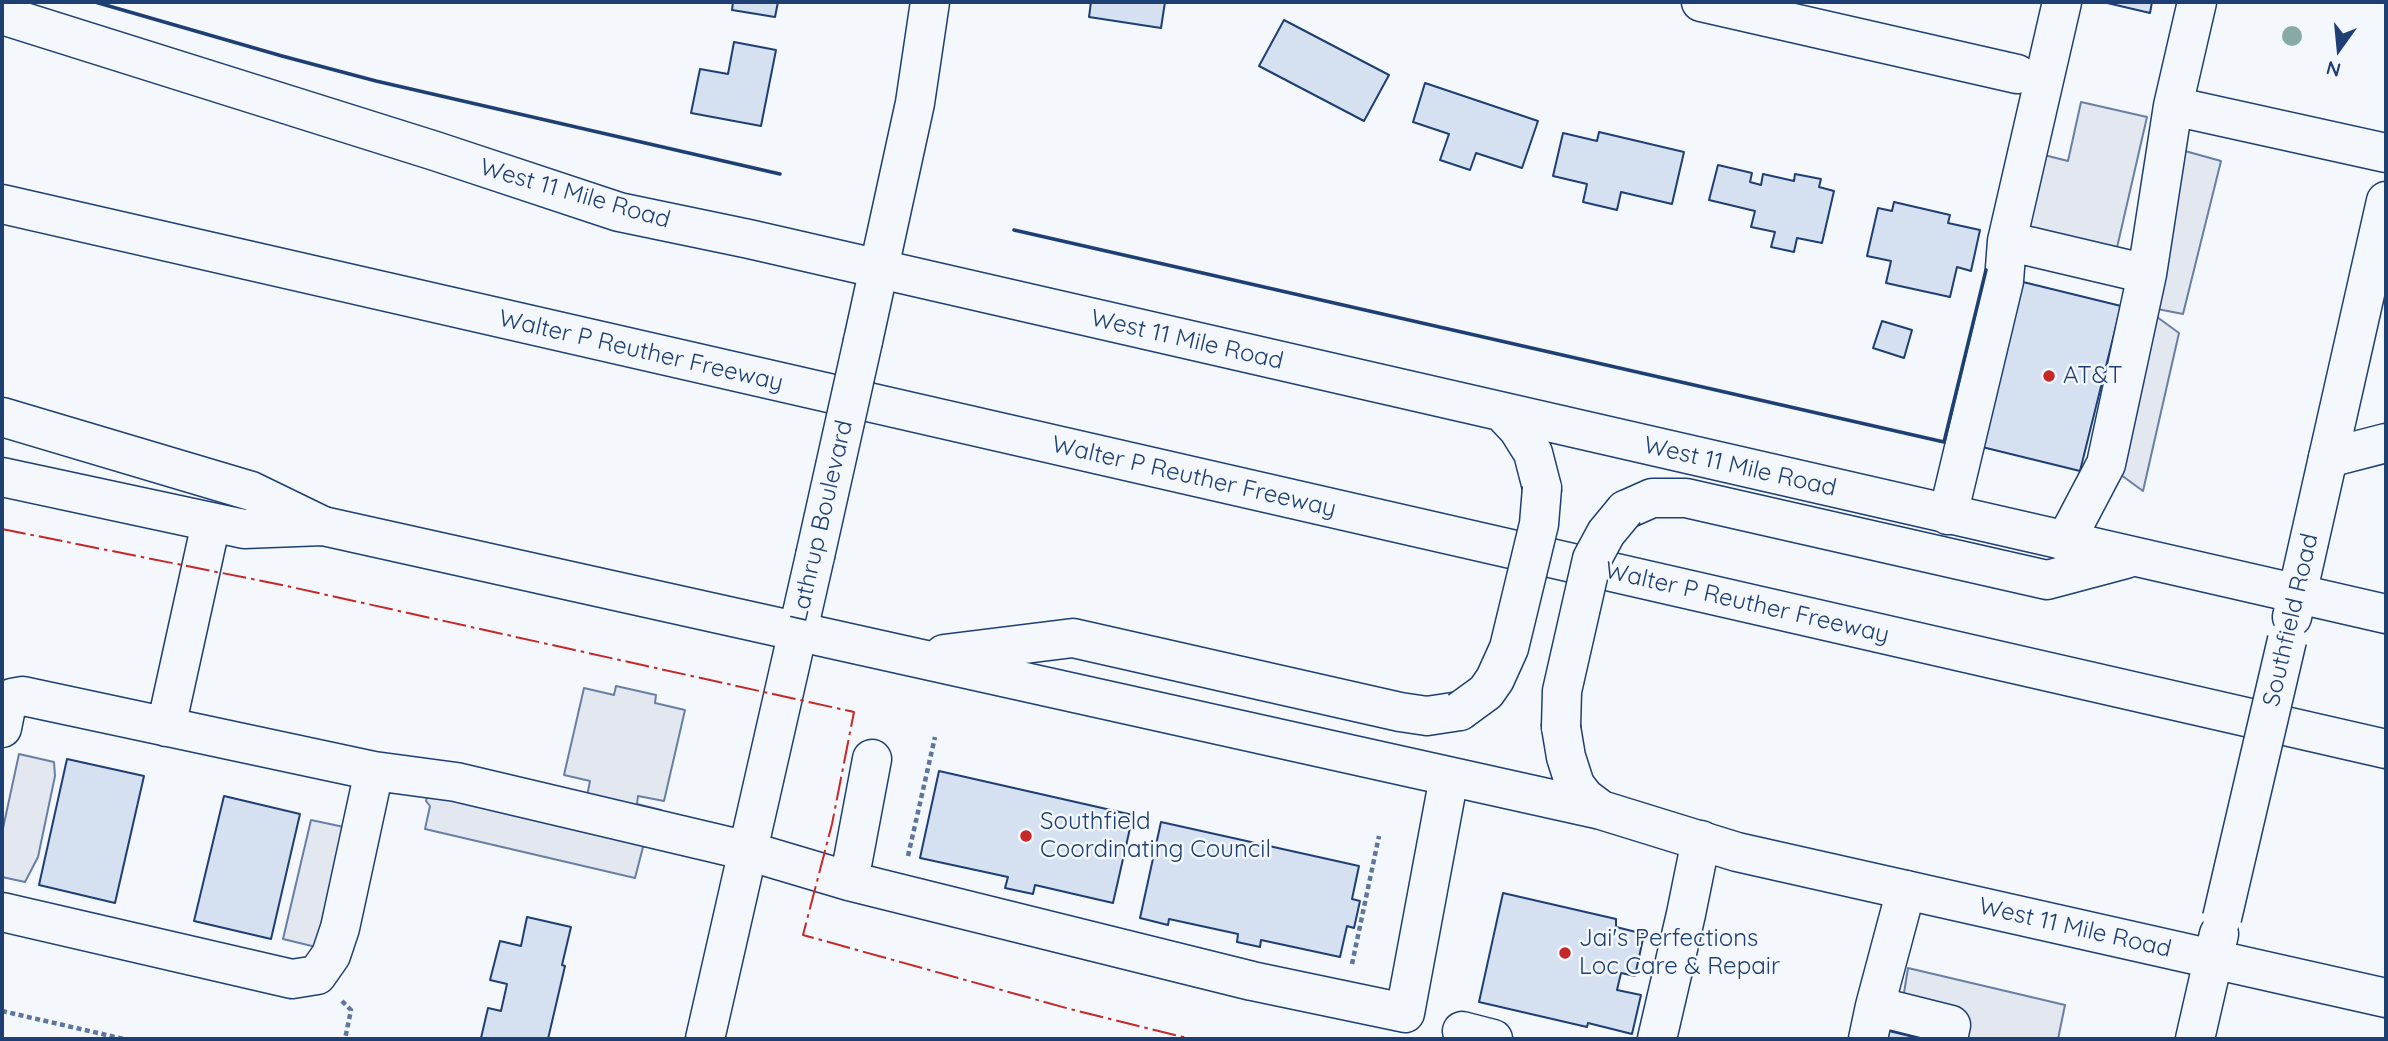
<!DOCTYPE html>
<style>
body{margin:0}
#map{position:relative;width:2388px;height:1041px;overflow:hidden;background:#f4f7fb;font-family:Quicksand,sans-serif}
canvas{display:block}
.frame{position:absolute;inset:0;border:4px solid #1d3f73;pointer-events:none}
.north{position:absolute;left:2304px;top:14px;width:70px;height:70px;-webkit-text-stroke:5px #f4f7fb;paint-order:stroke;rotate:195deg;font-size:19px;font-weight:700;line-height:28px;text-align:center;color:#1d3f73}
.north::after{content:'';display:block;margin:auto;width:24px;height:32px;background:#1d3f73;clip-path:polygon(50% 0,100% 100%,50% 72%,0 100%)}
</style>
<div id="map">
<canvas width="2388" height="1041"></canvas>
<div class="frame"></div>
<div class="north">N</div>
</div>
<script>
const ctx = document.querySelector('canvas').getContext('2d');
ctx.lineJoin = 'round';
function fillPath(path, color) {
  ctx.fillStyle = color;
  ctx.fill(path, 'evenodd');
}
function shape(rows) {
  const path = new Path2D();
  for (const r of rows) {
    path.moveTo(r[0], r[1]);
    for (let i = 2; i < r.length; i += 2) path.lineTo(r[i], r[i + 1]);
  }
  return path;
}
function trace(path, color, width, dash) {
  ctx.strokeStyle = color;
  ctx.lineWidth = width;
  ctx.lineCap = dash ? 'butt' : 'round';
  ctx.setLineDash(dash || []);
  ctx.stroke(path);
}
function drawText(font, color, halo, rows, align = 'center') {
  ctx.font = font + ' Quicksand,sans-serif';
  ctx.lineWidth = 5;
  ctx.setLineDash([]);
  ctx.textBaseline = 'middle';
  ctx.strokeStyle = halo;
  ctx.fillStyle = color;
  for (const [text, x, y, turn = 0] of rows) {
    ctx.save();
    ctx.translate(x, y);
    ctx.rotate((+turn || 0) * Math.PI / 180);
    ctx.textAlign = isNaN(turn) ? turn : align;
    if (halo) ctx.strokeText(text, 0, 0);
    ctx.fillText(text, 0, 0);
    ctx.restore();
  }
}
const parking = shape([
 [2081,102,2147,117,2113,265,2024,245,2044,155,2068,161,2081,102],
 [2167,146,2221,161,2183,314,2142,306,2179,333,2143,491,2106,464,2167,146],
 [616,686,656,695,655,703,685,710,664,801,638,796,637,804,661,810,654,844,643,847,635,878,425,829,430,806,426,801,435,762,587,796,590,781,564,775,584,688,614,695,616,686],
 [19,754,54,762,55,776,38,857,25,882,2,877,2,833,19,754],
 [311,820,344,827,316,947,283,939,311,820],
 [1908,968,2065,1005,2058,1039,1963,1039,1903,999,1908,968]
]);
fillPath(parking, '#e3e8f0');
trace(parking, '#687fa3', 2);
const building = shape([
 [733,2,778,2,775,17,732,10,733,2],
 [1091,2,1165,2,1161,28,1089,17,1091,2],
 [2103,2,2152,2,2150,13,2103,2],
 [1284,20,1389,75,1364,121,1259,66,1284,20],
 [734,42,776,50,761,126,691,113,700,69,728,74,734,42],
 [1425,83,1538,121,1522,168,1476,153,1470,170,1440,160,1449,134,1413,122,1425,83],
 [1599,132,1684,152,1672,204,1621,192,1617,210,1583,202,1587,184,1553,176,1563,133,1597,141,1599,132],
 [1718,165,1752,173,1750,182,1761,185,1763,174,1794,181,1795,174,1821,179,1819,187,1834,191,1822,243,1797,238,1794,252,1771,247,1775,232,1751,227,1755,211,1709,200,1718,165],
 [1894,202,1950,215,1948,223,1980,230,1971,271,1957,267,1950,297,1886,283,1891,261,1867,256,1878,208,1892,211,1894,202],
 [2019,281,2121,306,2080,471,1978,446,2019,281],
 [1882,321,1912,330,1904,358,1873,348,1882,321],
 [67,759,144,776,115,903,39,885,67,759],
 [939,771,1133,815,1113,903,1035,885,1033,894,1005,888,1008,877,920,858,939,771],
 [224,796,300,814,271,939,194,921,224,796],
 [1161,822,1359,866,1352,899,1360,901,1354,928,1347,926,1340,957,1261,940,1260,947,1237,942,1238,934,1169,919,1168,925,1140,918,1161,822],
 [1503,893,1616,919,1616,927,1644,934,1635,976,1621,973,1617,990,1641,995,1632,1034,1588,1023,1587,1027,1479,1002,1503,893],
 [527,917,571,927,562,965,565,966,548,1039,481,1038,488,1008,501,1011,507,984,490,980,500,941,521,946,527,917],
 [1885,1030,1922,1039,1882,1039,1885,1030]
]);
fillPath(building, '#d5e0f0');
trace(building, '#1d3f73', 2);
const minor = shape([
 [1701,2,2017,74],
 [2173,106,2386,153],
 [2007,241,2062,2],
 [863,341,915,103,930,2],
 [2328,458,2386,443],
 [1948,515,2004,281,2007,241,2147,274],
 [2065,542,2106,464,2147,274,2173,106,2197,2],
 [166,727,211,523],
 [2,728,6,708,12,698,23,696,374,771,456,782,748,851,849,881,1252,981,1405,1013,1449,777],
 [849,881,872,759],
 [2,912,292,979,317,975,331,955,340,928,374,771],
 [1875,1006,1906,890],
 [1462,1031,1493,1039],
 [705,1039,815,556],
 [1657,1039,1686,914,1701,840],
 [1868,1039,1875,1006,1951,1025,1948,1039]
]);
const major = shape([
 [2,15,435,151,619,212,749,239,2386,614],
 [1502,412,1518,429,1533,453,1542,488],
 [2,477,244,529,323,526,1601,810,1737,852,2386,998],
 [1625,510,1652,498,1686,498,2047,580,2126,559],
 [2292,617,2386,201],
 [944,654,1073,638,1400,712,1427,716,1460,711],
 [1561,727,1566,757,1575,785,1585,798,1601,810],
 [2195,1039,2219,934]
]);
const highway = shape([
 [2,204,2386,749],
 [2,417,251,491,323,526]
]);
trace(minor, '#1d3f73', 41);
trace(major, '#1d3f73', 41);
trace(highway, '#1d3f73', 41);
trace(shape([
 [908,856,935,737],
 [1352,964,1379,836],
 [342,1001,351,1010,345,1039],
 [2,1011,124,1039]
]), '#5e769c', 4.5, [5, 3.5]);
trace(minor, '#f4f7fb', 38);
trace(major, '#f4f7fb', 38);
trace(highway, '#f4f7fb', 38);
const minorBridge = shape([
 [815,556,863,341]
]);
const majorBridge = shape([
 [1460,711,1486,692,1495,679,1509,648,1539,524,1542,488],
 [1561,727,1562,691,1592,559,1606,533,1625,510],
 [2222,918,2287,640]
]);
trace(minorBridge, '#1d3f73', 41, []);
trace(majorBridge, '#1d3f73', 41, []);
trace(minorBridge, '#f4f7fb', 38);
trace(majorBridge, '#f4f7fb', 38);
trace(shape([
 [95,2,282,56,376,81,780,174],
 [1014,230,1944,442,1986,270]
]), '#1d3f73', 3.5);
trace(shape([
 [2,529,282,585,854,712,832,824,803,935,1070,1009,1191,1039]
]), '#c62828', 2, [24, 5, 3.5, 5]);
ctx.fillStyle = '#86aba6';
for (const [x, y] of [
 [2292,36]
]) {
  ctx.beginPath();
  ctx.arc(x, y, 10, 0, 2 * Math.PI);
  ctx.fill();
}
for (const [x, y, r, color] of [
 [2049,376,7,"#c62828"],
 [1026,836,7,"#c62828"],
 [1565,953,7,"#c62828"]
]) {
  const dot = new Path2D();
  dot.arc(x, y, r, 0, 2 * Math.PI);
  ctx.fillStyle = color;
  ctx.fill(dot);
  trace(dot, '#f4f7fb', 2.5);
}
drawText('24px', '#1d3f73', '#f4f7fb', [
 ["West 11 Mile Road",575,194,16],
 ["West 11 Mile Road",1187,340,13],
 ["Walter P Reuther Freeway",641,351,13],
 ["West 11 Mile Road",1740,467,13],
 ["Walter P Reuther Freeway",1194,477,13],
 ["Lathrup Boulevard",822,521,-77],
 ["Walter P Reuther Freeway",1747,603,13],
 ["Southfield Road",2291,620,-77],
 ["West 11 Mile Road",2075,928,13]
]);
drawText('24px', '#1d3f73', '#f4f7fb', [
 ["AT&T",2063,376],
 ["Southfield",1040,822],
 ["Coordinating Council",1040,850],
 ["Jai's Perfections",1579,939],
 ["Loc Care & Repair",1579,967]
], 'left');
</script>
